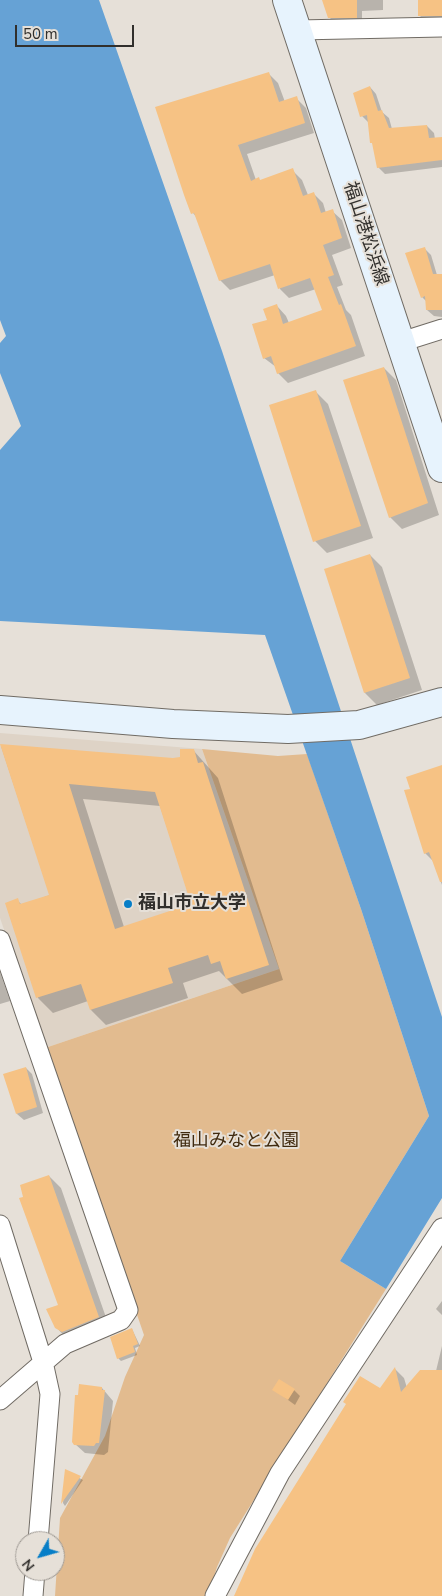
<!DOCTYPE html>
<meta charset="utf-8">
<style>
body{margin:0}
#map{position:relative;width:442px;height:1596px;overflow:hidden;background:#e6e0d8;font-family:"Nunito Sans",sans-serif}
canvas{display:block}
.north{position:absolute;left:15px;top:1531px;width:50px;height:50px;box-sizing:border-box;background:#e6e0d8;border:1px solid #9e9993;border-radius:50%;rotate:232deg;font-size:14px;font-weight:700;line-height:20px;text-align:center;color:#312f2c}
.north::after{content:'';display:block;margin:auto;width:18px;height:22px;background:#077ec7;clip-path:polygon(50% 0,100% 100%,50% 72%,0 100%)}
.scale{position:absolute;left:15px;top:25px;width:119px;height:22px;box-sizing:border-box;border:2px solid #312f2c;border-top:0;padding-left:6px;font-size:15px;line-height:18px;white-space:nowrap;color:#312f2c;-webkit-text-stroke:4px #e6e0d8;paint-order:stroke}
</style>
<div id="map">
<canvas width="442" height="1596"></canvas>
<div class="north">N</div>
<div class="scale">50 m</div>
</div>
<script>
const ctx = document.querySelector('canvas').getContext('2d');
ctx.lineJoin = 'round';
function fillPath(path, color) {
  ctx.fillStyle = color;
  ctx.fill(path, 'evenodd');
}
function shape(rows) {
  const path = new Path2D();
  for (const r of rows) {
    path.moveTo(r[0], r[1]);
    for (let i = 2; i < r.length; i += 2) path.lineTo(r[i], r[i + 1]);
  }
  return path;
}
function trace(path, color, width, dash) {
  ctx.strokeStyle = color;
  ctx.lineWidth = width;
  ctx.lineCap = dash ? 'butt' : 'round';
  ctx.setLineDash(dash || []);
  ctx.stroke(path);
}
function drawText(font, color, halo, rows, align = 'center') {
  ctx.font = font + ' "Nunito Sans","Noto Sans JP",sans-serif';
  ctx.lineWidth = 4;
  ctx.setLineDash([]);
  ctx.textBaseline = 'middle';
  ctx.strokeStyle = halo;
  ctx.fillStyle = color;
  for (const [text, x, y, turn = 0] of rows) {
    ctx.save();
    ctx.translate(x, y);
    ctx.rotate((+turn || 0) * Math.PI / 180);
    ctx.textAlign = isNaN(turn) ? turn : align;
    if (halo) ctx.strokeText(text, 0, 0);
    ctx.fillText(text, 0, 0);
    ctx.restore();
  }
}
fillPath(shape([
 [0,733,202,749,279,969,45,1048,0,918]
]), '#ded3c6');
fillPath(shape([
 [202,749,278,756,307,754,361,909,429,1116,340,1261,386,1289,230,1538,217,1567,208,1596,55,1596,60,1518,105,1436,125,1377,144,1335,45,1048,279,969]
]), '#e2bb8f');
fillPath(shape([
 [0,0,99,0,222,351,442,1017,442,1198,386,1289,340,1261,429,1116,361,909,265,635,0,621,0,450,21,426,0,373,0,343,6,336,0,320]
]), '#66a2d5');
fillPath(shape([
 [323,0,383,0,383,10,362,11,362,23,335,23,329,17],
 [419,0,442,0,442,22,426,22,420,16],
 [268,73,278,83,285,102,296,98,306,108,314,133,247,154,256,180,261,181,292,170,302,180,308,195,313,193,323,203,326,213,332,211,342,220,351,248,332,255,343,285,337,287,346,310,351,315,365,356,288,383,278,373,276,367,264,358,268,321,277,306,286,316,289,323,324,311,316,289,289,298,280,289,275,275,230,290,220,280,197,218,193,213],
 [370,87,376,94,382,112,389,118,392,129,427,126,434,133,435,139,442,138,442,167,385,174,378,167,374,145,371,142,369,123,362,116],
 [425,249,431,255,437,275,442,275,442,317,434,316,427,310,427,302,422,297],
 [384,368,396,380,439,515,402,529,390,517],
 [316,392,328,404,373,538,327,553,315,541],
 [370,555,382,567,422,690,377,705,365,693],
 [1,746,173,759,181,758,193,750,218,778,283,980,242,994,219,971,183,983,188,998,106,1025,91,1010,88,1001,53,1013,38,998,6,904,17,900,22,905,50,895],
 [83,799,160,806,193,905,124,927],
 [442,766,442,885,434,862,425,853,411,789],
 [0,972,10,1001,0,1004],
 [26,1068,32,1074,43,1113,24,1120,17,1114],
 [49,1176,61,1188,110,1329,68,1340,56,1327,59,1306,24,1197],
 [442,1301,442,1315,436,1309],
 [132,1329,140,1346,135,1348,137,1355,121,1361,118,1358],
 [442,1346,442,1596,237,1596,395,1369,404,1378,407,1388,436,1371],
 [102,1388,113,1401,108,1452,104,1455,85,1453,75,1444],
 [273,1389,294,1390,300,1396,295,1405],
 [66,1471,83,1480,65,1506,63,1503]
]), '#0003');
fillPath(shape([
 [322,0,357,0,357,18,328,18],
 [418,0,442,0,442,16,418,16],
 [269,72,279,102,297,96,305,123,238,145,251,181,259,177,260,180,293,168,303,196,314,192,321,213,333,209,342,238,323,245,334,275,328,277,339,305,341,304,356,346,277,374,271,356,263,359,252,324,267,320,263,309,277,304,283,324,322,310,310,278,278,289,270,264,219,281,194,213,191,214,184,195,155,107],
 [370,86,378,111,382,110,389,128,427,125,429,138,442,137,442,160,377,168,372,143,370,143,367,115,360,117,353,93],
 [425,247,433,274,442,274,442,310,426,310,425,296,421,298,405,253],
 [384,367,428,503,389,518,343,380],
 [316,390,361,526,313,542,269,405],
 [370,554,410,678,364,693,324,569],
 [0,744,173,758,180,757,180,749,194,749,198,763,203,762,269,965,226,979,220,961,211,964,208,955,168,968,173,983,90,1010,81,984,36,998,5,903,18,898,20,904,49,895],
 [69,784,155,792,191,904,115,929],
 [442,765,442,882,440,882,429,852,424,854,404,790,410,789,406,777],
 [26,1067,37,1107,16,1114,3,1074],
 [49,1175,99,1317,62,1332,55,1328,46,1309,58,1305,19,1198,23,1197,20,1185],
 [132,1328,138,1344,133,1346,135,1352,117,1359,110,1337],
 [395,1367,401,1392,420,1370,442,1370,442,1596,234,1596,255,1549,346,1404,343,1402,360,1376,380,1388],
 [279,1379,295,1389,288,1400,272,1390],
 [79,1384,102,1387,102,1390,105,1390,99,1443,96,1443,94,1446,74,1445,72,1442,75,1395,78,1395],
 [65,1469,81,1476,61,1504]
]), '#f6c284');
const street = shape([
 [298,30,442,27],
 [401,342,442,329],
 [0,940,128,1310,121,1320,65,1344,0,1400],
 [0,1225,43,1362,50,1394,38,1541],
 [33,1596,35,1571],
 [215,1596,280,1473,442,1228]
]);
const secondary = shape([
 [287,0,442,468],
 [0,710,173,724,288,729,359,725,442,702]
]);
trace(street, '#706b64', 21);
trace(secondary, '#706b64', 30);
trace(street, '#fff', 19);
trace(secondary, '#e7f3fd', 28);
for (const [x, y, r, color] of [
 [128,904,5,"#077ec7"]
]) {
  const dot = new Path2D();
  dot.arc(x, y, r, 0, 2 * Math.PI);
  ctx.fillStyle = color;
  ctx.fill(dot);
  trace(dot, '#e6e0d8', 2);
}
drawText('18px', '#312f2c', '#e6e0d8', [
 ["福山港松浜線",365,234,72]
]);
drawText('bold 18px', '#312f2c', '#e6e0d8', [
 ["福山市立大学",138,904]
], 'left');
drawText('18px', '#402a0f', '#e6e0d8', [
 ["福山みなと公園",236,1142]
]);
</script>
